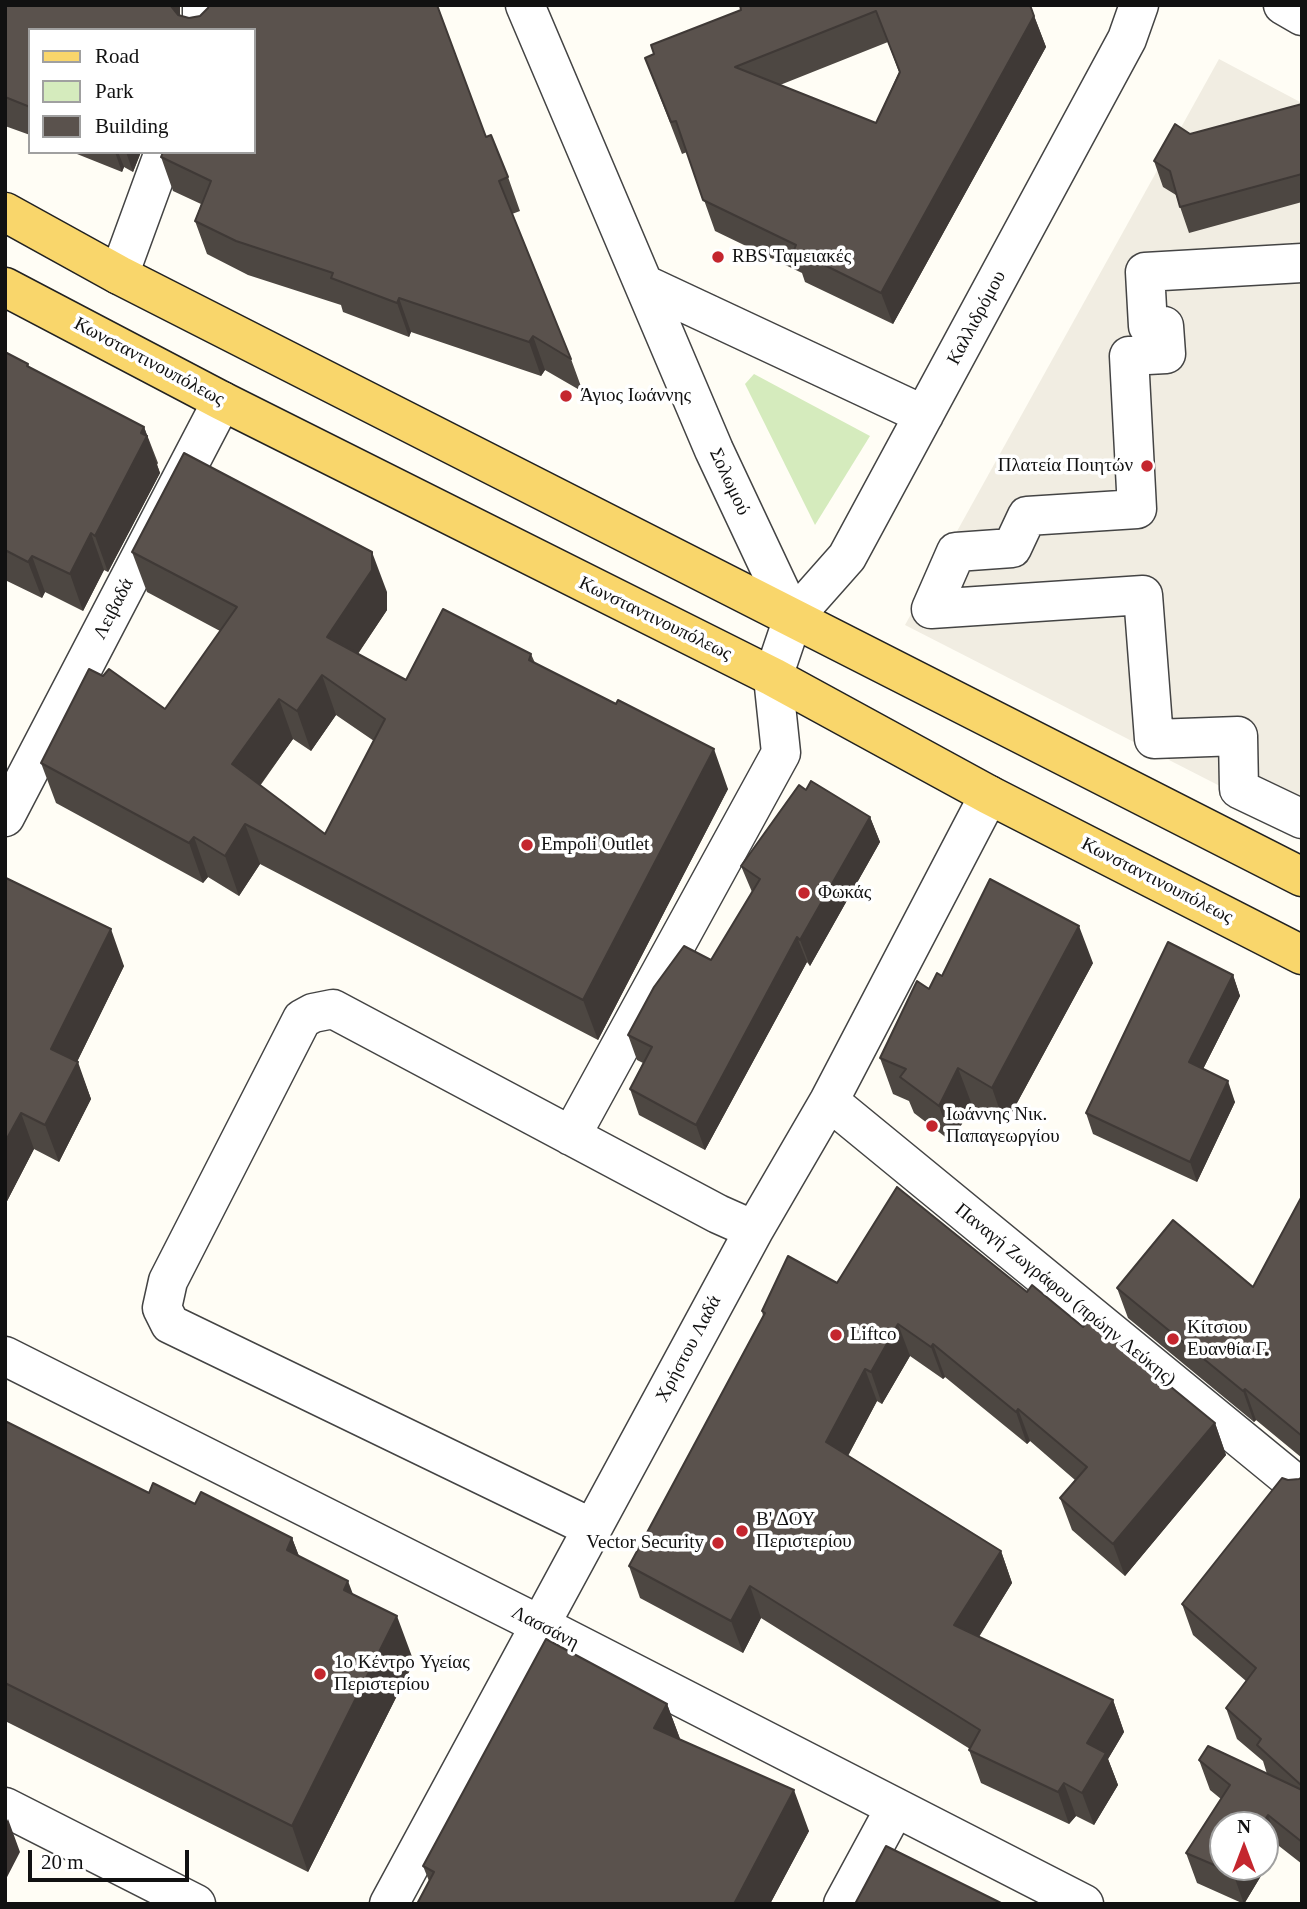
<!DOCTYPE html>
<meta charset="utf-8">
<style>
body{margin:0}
#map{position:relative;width:1307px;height:1909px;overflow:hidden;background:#fffdf5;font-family:Georgia,serif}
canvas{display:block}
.frame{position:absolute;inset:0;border:7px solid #111;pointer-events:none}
.legend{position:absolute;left:28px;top:28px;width:228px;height:126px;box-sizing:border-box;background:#fff;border:2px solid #a0a0a0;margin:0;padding:9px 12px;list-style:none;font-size:21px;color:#111}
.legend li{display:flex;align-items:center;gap:14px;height:35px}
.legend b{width:35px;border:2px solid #a0a0a0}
.north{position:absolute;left:1209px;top:1811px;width:70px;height:70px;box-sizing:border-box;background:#fff;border:2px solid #a0a0a0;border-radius:50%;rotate:0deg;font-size:19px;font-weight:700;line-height:28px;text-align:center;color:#111}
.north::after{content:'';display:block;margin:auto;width:24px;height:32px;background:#c4262e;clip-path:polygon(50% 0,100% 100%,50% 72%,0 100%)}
.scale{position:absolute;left:28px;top:1850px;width:161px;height:32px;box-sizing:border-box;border:4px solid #111;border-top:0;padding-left:9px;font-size:21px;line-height:24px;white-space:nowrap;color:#111;-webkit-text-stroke:5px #fff;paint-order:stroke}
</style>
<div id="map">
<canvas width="1307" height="1909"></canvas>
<div class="frame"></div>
<ul class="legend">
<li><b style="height:9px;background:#f9d66b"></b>Road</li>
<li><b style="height:19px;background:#d5ebbd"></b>Park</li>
<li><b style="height:19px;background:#5a524d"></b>Building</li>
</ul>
<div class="north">N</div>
<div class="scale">20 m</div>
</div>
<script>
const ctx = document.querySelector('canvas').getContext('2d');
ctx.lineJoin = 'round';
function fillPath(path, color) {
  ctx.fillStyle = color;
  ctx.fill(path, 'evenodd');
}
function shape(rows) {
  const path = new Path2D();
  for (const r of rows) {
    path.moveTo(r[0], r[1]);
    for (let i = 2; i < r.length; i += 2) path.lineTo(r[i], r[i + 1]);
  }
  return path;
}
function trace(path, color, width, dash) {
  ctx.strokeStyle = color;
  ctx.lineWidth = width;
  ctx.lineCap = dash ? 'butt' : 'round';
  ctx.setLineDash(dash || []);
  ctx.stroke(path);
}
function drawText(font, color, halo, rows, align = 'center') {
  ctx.font = font + ' Georgia,serif';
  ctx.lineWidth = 7;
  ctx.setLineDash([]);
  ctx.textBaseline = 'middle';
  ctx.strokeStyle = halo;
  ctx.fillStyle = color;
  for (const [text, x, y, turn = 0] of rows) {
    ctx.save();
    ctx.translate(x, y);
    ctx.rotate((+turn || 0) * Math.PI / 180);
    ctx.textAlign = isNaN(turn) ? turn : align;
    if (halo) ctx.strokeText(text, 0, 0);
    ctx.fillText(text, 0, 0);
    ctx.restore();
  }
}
fillPath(shape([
 [754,374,870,436,815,525,745,384]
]), '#d5ebbd');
fillPath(shape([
 [1219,59,1302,103,1302,828,905,625]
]), '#f1ede2');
const minor = shape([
 [202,5,202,30],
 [525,5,714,450,793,618],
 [1283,5,1302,16],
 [1302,263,1145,272,1148,326,1164,326,1166,354,1129,356,1137,509,1027,516,1012,548,956,552,931,609,1143,595,1154,739,1238,736,1239,789,1302,819],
 [119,275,164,152],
 [646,285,924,415],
 [5,817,222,401],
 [829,1101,1302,1489],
 [571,1136,781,753,773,677,793,618,847,557,1127,39,1139,5],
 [5,1356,540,1625,1084,1904],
 [592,1528,170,1324,162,1308,168,1281,302,1019,313,1013,333,1009,718,1214,754,1230],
 [5,1807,196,1904],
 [389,1904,754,1230,829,1101,989,795],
 [843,1904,895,1808]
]);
const major = shape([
 [5,212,119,275,1302,877],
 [5,287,222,401,773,677,989,795,1302,955]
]);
trace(minor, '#444', 41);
trace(major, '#222', 41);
trace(minor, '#fff', 38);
trace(major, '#f9d66b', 38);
fillPath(shape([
 [5,5,180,5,180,15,189,18,200,16,208,8,209,5,437,5,486,137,491,135,508,177,520,211,512,214,571,359,583,392,545,370,541,376,411,332,409,337,343,312,341,305,248,275,207,254,195,221,201,204,173,191,161,157,163,152,254,152,254,30,30,30,30,135,5,126],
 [739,5,1030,5,1046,47,893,324,805,282,802,273,715,231,687,152,682,154,645,58,741,10],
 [888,42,899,72,876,123,780,85],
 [1302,104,1302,202,1189,233,1176,195,1163,187,1154,161,1190,134],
 [72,152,141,152,133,172,124,167,122,172],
 [5,352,28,364,29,367,144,427,158,463,157,465,160,473,108,572,104,570,83,611,45,592,42,598,5,580],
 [132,552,387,592,387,610,358,654,406,680,531,654,535,663,728,789,598,1040,260,864,239,896,208,877,203,883,56,803,41,763,165,709,220,631,147,592],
 [336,715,374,741,325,834,260,786,293,739,311,751],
 [806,790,870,817,880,842,810,966,807,962,705,1150,639,1115,630,1089,643,1063,637,1060,628,1035,711,960,752,892,741,866],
 [5,879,124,966,77,1062,91,1099,59,1162,34,1149,5,1205],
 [1093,963,1005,1125,972,1105,952,1142,914,1113,909,1101,893,1094,880,1058,929,989,942,976],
 [1233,975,1240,996,1203,1069,1235,1102,1197,1182,1093,1134,1086,1113],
 [1302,1196,1302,1458,1256,1420,1254,1422,1128,1318,1117,1288,1253,1287],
 [837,1283,1027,1292,1083,1327,1215,1423,1226,1455,1125,1576,1072,1530,1060,1498,1075,1480,1030,1441,1027,1444,945,1377,943,1379,910,1356,882,1404,877,1401,848,1456,1001,1551,1012,1583,979,1637,1113,1700,1124,1732,1108,1759,1118,1785,1094,1825,1076,1816,1069,1824,981,1783,969,1750,970,1749,761,1618,743,1653,640,1598,629,1566,763,1316,762,1311],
 [5,1421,149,1493,195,1504,292,1538,299,1556,353,1594,414,1662,308,1872,5,1721],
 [1302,1477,1302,1864,1279,1846,1244,1904,1197,1883,1186,1853,1221,1799,1210,1790,1199,1760,1267,1774,1263,1761,1237,1739,1226,1708,1246,1681,1193,1635,1182,1604,1288,1480,1299,1479],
 [667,1704,680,1739,809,1831,770,1904,417,1904,429,1881,423,1866]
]), '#4d4742');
fillPath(shape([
 [170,5,180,5,180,30],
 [1034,16,1046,47,893,324,881,293],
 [115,152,118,152,124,167,122,172],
 [126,152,141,152,133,172],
 [399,298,411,332,409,337,397,303],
 [533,336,545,370,541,376,529,342],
 [144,427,160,473,108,572,95,536],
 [91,533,104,570,83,611,70,574],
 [372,552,387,592,387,610,342,677,327,637],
 [32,556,45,592,42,598,28,562],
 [322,675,336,715,311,751,297,711],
 [279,699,293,739,246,804,232,764],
 [714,749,728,789,598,1040,583,1000],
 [870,817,880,842,810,966,800,940],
 [245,824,260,864,239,896,225,856],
 [194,837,208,877,203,883,189,843],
 [1079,926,1093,963,1005,1125,992,1088],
 [111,929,124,966,65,1086,51,1049],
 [797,937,807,962,705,1150,696,1125],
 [1233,975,1240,996,1196,1083,1189,1062],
 [78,1062,91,1099,59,1162,45,1125],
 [958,1068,972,1105,952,1142,939,1106],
 [1228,1081,1235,1102,1197,1182,1190,1162],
 [21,1113,34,1149,5,1205,5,1142],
 [898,1324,910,1356,882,1404,871,1372],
 [933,1344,945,1377,943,1379,931,1347],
 [865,1369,877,1401,838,1474,826,1442],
 [1245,1389,1256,1420,1254,1422,1243,1391],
 [1018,1409,1030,1441,1027,1444,1016,1412],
 [1215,1423,1226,1455,1125,1576,1113,1544],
 [292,1538,309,1583,287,1550],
 [1001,1551,1012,1583,966,1657,954,1625],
 [348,1581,365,1626,344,1590],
 [750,1586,761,1618,743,1653,731,1621],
 [397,1616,414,1662,308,1872,292,1826],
 [1113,1700,1124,1732,1108,1759,1118,1785,1094,1825,1082,1793,1087,1743],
 [667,1704,682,1744,654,1728],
 [1064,1783,1076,1816,1069,1824,1058,1792],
 [794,1790,809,1831,770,1904,734,1904],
 [1268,1815,1279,1846,1244,1904,1233,1873,1236,1867,1265,1867,1265,1825,1262,1825],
 [8,1819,20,1852,5,1881,5,1825]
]), '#3f3936');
const building = shape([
 [5,5,170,5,178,15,189,18,200,16,208,8,209,5,437,5,486,137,491,135,508,177,499,181,571,359,533,336,529,342,399,298,397,303,331,278,333,273,236,241,195,221,211,181,161,157,163,152,254,152,254,30,30,30,30,107,5,97,5,5],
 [740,5,1030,5,1034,16,881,293,794,250,796,245,703,200,676,121,671,122,645,58,654,54,651,45,741,10,740,5],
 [876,11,900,72,876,123,735,67,876,11],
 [1302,104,1302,174,1180,207,1170,171,1154,161,1175,124,1190,134,1302,104],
 [5,352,28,364,27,366,144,427,141,433,147,436,95,536,91,533,70,574,32,556,28,562,5,550,5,352],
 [184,453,372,552,372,570,327,637,406,680,443,609,531,654,529,660,616,704,618,700,714,749,583,1000,245,824,225,856,194,837,189,843,41,763,89,669,103,676,109,669,165,709,237,607,132,552,184,453],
 [322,675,385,719,325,834,232,764,279,699,297,711,322,675],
 [811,781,870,817,800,940,797,937,696,1125,630,1089,652,1047,628,1035,654,987,684,946,711,960,760,879,741,866,799,785,806,790,811,781],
 [6,878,111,929,51,1049,78,1062,45,1125,21,1113,5,1142,6,878],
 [990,879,1079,926,992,1088,958,1068,939,1106,900,1077,906,1069,880,1058,917,981,929,989,937,973,942,976,990,879],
 [1168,942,1233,975,1189,1062,1228,1081,1190,1162,1086,1113,1168,942],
 [897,1187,1027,1292,1032,1285,1083,1327,1089,1320,1215,1423,1113,1544,1060,1498,1087,1467,1018,1409,1016,1412,933,1344,931,1347,898,1324,871,1372,865,1369,826,1442,1001,1551,954,1625,1113,1700,1087,1743,1106,1753,1082,1793,1064,1783,1058,1792,969,1750,980,1730,750,1586,731,1621,629,1566,765,1313,762,1311,788,1256,837,1283,897,1187],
 [1302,1196,1302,1436,1245,1389,1243,1391,1117,1288,1173,1220,1253,1287,1302,1196],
 [5,1421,149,1493,153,1483,195,1504,201,1492,292,1538,287,1550,348,1581,344,1590,397,1616,292,1826,5,1683,5,1421],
 [1302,1477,1302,1786,1257,1745,1261,1739,1226,1708,1256,1668,1182,1604,1282,1478,1288,1480,1299,1479,1302,1477],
 [546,1639,667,1704,654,1728,794,1790,734,1904,417,1904,434,1872,423,1866,546,1639],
 [1208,1746,1302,1790,1302,1842,1268,1815,1262,1825,1223,1825,1223,1867,1236,1867,1233,1873,1186,1853,1230,1785,1199,1760,1208,1746],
 [886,1846,1003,1904,855,1904,886,1846]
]);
fillPath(building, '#5a524d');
trace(building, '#3f3936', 2);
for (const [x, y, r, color] of [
 [718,257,7,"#c4262e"],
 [566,396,7,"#c4262e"],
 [1147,466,7,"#c4262e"],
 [527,845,7,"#c4262e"],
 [804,893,7,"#c4262e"],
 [932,1126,7,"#c4262e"],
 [836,1335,7,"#c4262e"],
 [1173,1339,7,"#c4262e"],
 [742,1531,7,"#c4262e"],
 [718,1543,7,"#c4262e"],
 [320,1674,7,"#c4262e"]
]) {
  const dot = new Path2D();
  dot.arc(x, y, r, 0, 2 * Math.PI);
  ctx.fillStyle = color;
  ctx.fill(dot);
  trace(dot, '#fff', 2.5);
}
drawText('19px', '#111', '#fff', [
 ["RBS Ταμειακές",732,257],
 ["Άγιος Ιωάννης",580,396],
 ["Πλατεία Ποιητών",1133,466,"right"],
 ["Empoli Outlet",541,845],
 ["Φωκάς",818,893],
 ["Ιωάννης Νικ.",946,1115],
 ["Παπαγεωργίου",946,1137],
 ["Κίτσιου",1187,1328],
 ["Ευανθία Γ.",1187,1350],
 ["Liftco",850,1335],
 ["Β' ΔΟΥ",756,1520],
 ["Περιστερίου",756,1542],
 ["Vector Security",704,1543,"right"],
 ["1ο Κέντρο Υγείας",334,1663],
 ["Περιστερίου",334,1685]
], 'left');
drawText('19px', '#111', '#fff', [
 ["Καλλιδρόμου",977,318,-62],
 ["Κωνσταντινουπόλεως",149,362,28],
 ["Σολωμού",729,482,65],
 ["Λειβαδά",114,609,-63],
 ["Κωνσταντινουπόλεως",655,619,26],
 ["Κωνσταντινουπόλεως",1157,881,27],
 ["Παναγή Ζωγράφου (πρώην Λεύκης)",1065,1295,39],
 ["Χρήστου Λαδά",689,1349,-62],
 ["Λασσάνη",545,1628,27]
]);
</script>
